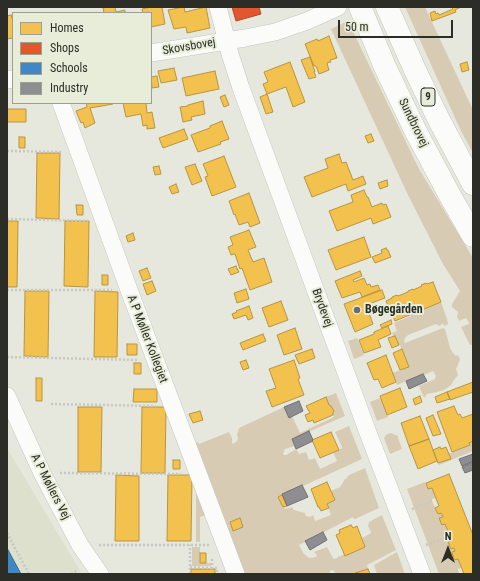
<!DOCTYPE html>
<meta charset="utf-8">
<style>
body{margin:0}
#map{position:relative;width:480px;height:581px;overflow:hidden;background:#e6e8de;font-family:"Roboto Condensed",sans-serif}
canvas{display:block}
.frame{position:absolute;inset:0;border:8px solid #2b2d26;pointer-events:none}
.legend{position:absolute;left:12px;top:12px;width:140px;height:92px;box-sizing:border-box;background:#e8edd9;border:1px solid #9ca091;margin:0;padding:5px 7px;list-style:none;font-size:12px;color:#2b2d26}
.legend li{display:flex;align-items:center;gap:8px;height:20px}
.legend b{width:20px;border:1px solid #9ca091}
.north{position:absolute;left:428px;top:529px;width:40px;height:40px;-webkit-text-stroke:3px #e8edd9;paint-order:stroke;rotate:0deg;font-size:11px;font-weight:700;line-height:16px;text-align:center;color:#2b2d26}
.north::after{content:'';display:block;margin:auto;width:14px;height:18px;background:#2b2d26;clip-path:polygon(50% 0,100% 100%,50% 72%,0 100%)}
.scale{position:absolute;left:338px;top:20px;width:115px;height:18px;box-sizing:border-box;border:2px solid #2b2d26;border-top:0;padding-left:5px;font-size:12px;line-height:14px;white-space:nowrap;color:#2b2d26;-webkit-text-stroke:3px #e8edd9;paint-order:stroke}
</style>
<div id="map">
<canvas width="480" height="581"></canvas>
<div class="frame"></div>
<ul class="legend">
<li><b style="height:11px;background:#f2c14e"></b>Homes</li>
<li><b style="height:11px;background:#e4572e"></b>Shops</li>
<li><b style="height:11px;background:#3f88c5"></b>Schools</li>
<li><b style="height:11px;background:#8d8d92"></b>Industry</li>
</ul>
<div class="north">N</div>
<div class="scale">50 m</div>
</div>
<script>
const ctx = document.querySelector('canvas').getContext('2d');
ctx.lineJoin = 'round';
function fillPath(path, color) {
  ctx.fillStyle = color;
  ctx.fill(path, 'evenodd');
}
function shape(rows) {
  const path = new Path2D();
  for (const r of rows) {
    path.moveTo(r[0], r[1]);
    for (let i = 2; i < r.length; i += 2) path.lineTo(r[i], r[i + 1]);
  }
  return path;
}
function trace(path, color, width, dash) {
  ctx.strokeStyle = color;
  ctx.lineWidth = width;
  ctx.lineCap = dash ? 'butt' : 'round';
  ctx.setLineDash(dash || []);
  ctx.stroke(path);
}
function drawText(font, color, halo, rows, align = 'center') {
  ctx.font = font + ' "Roboto Condensed",sans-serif';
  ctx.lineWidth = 4;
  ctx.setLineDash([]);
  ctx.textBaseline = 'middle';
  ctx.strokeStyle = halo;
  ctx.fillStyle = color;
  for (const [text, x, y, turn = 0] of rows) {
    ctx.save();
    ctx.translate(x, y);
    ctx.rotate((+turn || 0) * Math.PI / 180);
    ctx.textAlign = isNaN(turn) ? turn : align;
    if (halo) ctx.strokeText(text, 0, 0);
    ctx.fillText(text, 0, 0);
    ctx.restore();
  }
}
fillPath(shape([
 [7,448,82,574,7,574]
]), '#dce0cd');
fillPath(shape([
 [405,7,425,7,473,110,473,153,461,131],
 [348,21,419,169,473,258,473,345,470,345,461,327,469,324,468,321,466,318,459,321,457,317,458,312,457,311,452,307,452,304,460,291,443,264,408,195,331,29],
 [441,302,447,319,448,324,447,325,444,326,443,323,441,325,439,326,436,324,408,335,405,338,404,342,405,343,443,328,445,329,450,348,453,353,456,356,458,355,460,359,458,365,456,369,458,375,454,380,451,385,444,390,437,392,427,394,424,398,419,386,435,379,436,376,433,371,424,375,423,374,397,385,392,373,409,367,400,345,399,345,395,336,393,336,392,333,397,331,394,323,411,316,411,314],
 [357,338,364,355,354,359,348,341],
 [336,393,345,416,292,439,295,446,285,449,283,454,284,455,286,455,296,449,299,454,306,452,309,460,315,458,320,469,337,461,333,452,341,449,342,447,335,432,349,426,362,459,303,486,302,485,282,494,279,497,285,509,292,507,294,510,305,513,306,516,310,517,313,515,315,521,331,515,327,504,335,500,331,491,340,487,345,479,346,479,349,475,365,468,379,508,355,519,354,519,353,517,299,545,304,554,309,558,316,557,317,555,314,552,327,547,333,558,335,559,344,554,345,555,365,547,362,538,371,533,371,532,368,526,369,522,382,515,396,550,367,565,368,569,355,574,336,574,333,570,332,570,330,571,330,574,297,574,286,573,283,574,241,574,193,444,198,442,199,444,229,432,232,438,232,443,233,444,237,441,238,438,237,435,239,428,284,407,289,417,292,416,300,433,334,417,333,413,334,411,331,406,329,405,326,397],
 [380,398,388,417,377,421,370,402],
 [391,433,398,436,398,438,402,449,390,454,384,438,387,434],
 [473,441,473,451,439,465,438,463,448,454,470,445,469,443],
 [196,478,209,514,200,517,200,542,196,542],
 [425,482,428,489,432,488,436,498,432,499,432,501,438,514,441,513,443,517,439,518,442,525,445,524,449,533,445,535,451,549,454,548,455,551,452,552,454,560,458,559,461,568,458,569,459,574,439,574,407,489],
 [192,547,200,547,200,563,211,563,211,566,192,566],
 [397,552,405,574,377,574,374,565]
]), '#d8cbb4');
const homes = shape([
 [108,7,115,7,116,12,125,10,125,13,104,13,103,8,108,7],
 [151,7,162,7,165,24,151,27,151,13,143,13,142,9,151,7],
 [184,7,185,12,206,7,210,28,187,33,186,27,174,29,168,10,184,7],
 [451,7,461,7,455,10,456,12,432,21,430,13,435,11,436,14,438,13,439,15,453,9,451,7],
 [11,15,13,21,13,38,7,39,7,16,11,15],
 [329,36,337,58,330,60,331,62,327,63,329,70,319,74,316,66,314,66,305,44,317,39,318,41,329,36],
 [310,57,315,72,314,72,316,77,309,79,301,60,310,57],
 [290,62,305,102,293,107,286,87,267,94,263,84,268,82,264,72,290,62],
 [467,62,469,70,462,72,460,64,467,62],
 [174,68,177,80,161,83,158,71,174,68],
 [215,71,219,89,186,96,182,78,215,71],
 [157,76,159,87,152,88,151,77,157,76],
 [267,94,273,112,266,114,260,97,267,94],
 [225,95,229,105,224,107,220,97,225,95],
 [203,101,205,114,191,117,192,120,183,122,180,107,188,106,188,105,203,101],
 [86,103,112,103,113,104,90,108,95,123,85,128,83,122,81,123,76,111,87,107,86,103],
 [123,103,146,103,147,113,152,112,155,128,147,129,147,125,143,126,141,114,126,117,123,103],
 [7,109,26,109,26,122,7,122,7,109],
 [222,121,229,139,220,142,221,144,198,152,191,135,210,128,210,126,222,121],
 [184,129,188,139,163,148,159,138,184,129],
 [371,134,374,141,368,143,365,136,371,134],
 [19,137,25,137,25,148,19,148,19,137],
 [37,153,60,153,59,219,36,218,37,153],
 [339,154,342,163,346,162,353,180,363,176,366,184,348,191,346,184,312,197,304,177,328,168,325,159,339,154],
 [224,156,236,187,212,196,205,177,208,176,203,164,224,156],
 [195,164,202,181,192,185,185,167,195,164],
 [159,166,161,174,155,175,153,167,159,166],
 [387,180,388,186,380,189,378,183,387,180],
 [176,184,179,192,172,194,169,187,176,184],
 [364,190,367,197,368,197,372,207,382,203,383,205,386,204,391,217,373,224,371,218,337,231,329,211,353,202,351,195,364,190],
 [249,193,260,223,250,227,248,222,239,225,235,214,234,215,229,201,249,193],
 [76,205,83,205,83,215,77,215,76,205],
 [7,221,18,221,17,287,7,287,7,221],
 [65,221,89,221,88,287,64,286,65,221],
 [249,230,256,247,248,250,253,262,264,258,272,282,250,290,242,268,240,269,235,254,231,255,228,247,233,245,230,237,249,230],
 [133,233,135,240,128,242,126,236,133,233],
 [364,237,371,257,336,270,328,250,364,237],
 [386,248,387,250,388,250,391,257,375,263,372,257,382,253,381,250,386,248],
 [236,266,239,272,231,275,228,269,236,266],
 [147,268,151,278,143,281,139,271,147,268],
 [360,271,362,276,353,280,354,282,364,278,367,285,370,284,371,287,378,285,380,290,362,297,360,292,342,298,335,281,360,271],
 [102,275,108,275,108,285,102,285,102,275],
 [152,281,156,291,147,295,143,284,152,281],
 [433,282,441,302,395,321,386,301,392,298,392,297,397,295,398,296,408,292,408,291,413,289,413,290,422,286,421,285,426,283,427,284,433,282],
 [246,289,249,299,237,303,234,293,246,289],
 [382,290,385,298,366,305,373,324,355,332,344,304,382,290],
 [25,291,49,291,48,357,24,356,25,291],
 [95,291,118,292,117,357,94,357,95,291],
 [281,301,288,320,269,327,262,308,281,301],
 [249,306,253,318,248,320,246,315,234,319,232,314,237,312,236,311,249,306],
 [391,320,392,324,382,328,380,325,391,320],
 [388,326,391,334,378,340,381,347,364,353,359,340,374,334,374,332,388,326],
 [295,328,302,349,284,355,277,335,295,328],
 [263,334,266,341,243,350,240,343,263,334],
 [395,336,399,345,392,348,388,338,395,336],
 [127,344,137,344,137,355,127,355,127,344],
 [312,349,315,358,299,364,295,355,312,349],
 [402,349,409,367,400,370,393,353,402,349],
 [386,355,396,382,382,388,378,379,374,380,367,363,386,355],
 [246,360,249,368,243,370,240,362,246,360],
 [294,360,300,378,298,379,304,395,272,407,266,391,276,388,269,369,294,360],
 [134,363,141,363,141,374,134,374,134,363],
 [36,378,42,378,42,401,36,401,36,378],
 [473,382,473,392,450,400,447,392,473,382],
 [400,388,407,407,387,415,380,396,400,388],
 [134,389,157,389,157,402,133,402,134,389],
 [447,392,450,399,437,403,435,397,447,392],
 [420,396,422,402,415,405,413,399,420,396],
 [326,397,329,405,331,406,334,411,333,413,333,415,314,423,313,420,308,422,305,415,310,413,306,406,326,397],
 [454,406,458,415,460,414,462,418,473,414,473,441,469,443,470,445,452,452,437,412,454,406],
 [78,407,102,407,101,472,78,472,78,407],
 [142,407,166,407,165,473,141,473,142,407],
 [200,411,203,420,193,423,189,414,200,411],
 [433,415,441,434,433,436,426,418,433,415],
 [420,416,429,439,409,446,401,423,420,416],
 [331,432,339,450,320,458,312,440,331,432],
 [429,439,437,461,418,469,409,446,429,439],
 [440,447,441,449,446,447,451,459,438,463,433,450,440,447],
 [173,460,180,460,180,469,173,469,173,460],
 [449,474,473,535,473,574,464,574,458,559,454,560,452,552,455,551,454,548,451,549,448,542,452,541,445,524,442,525,439,518,443,517,441,513,438,514,435,508,439,506,432,488,428,489,426,483,449,474],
 [116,475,139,476,139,541,115,541,116,475],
 [168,475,192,475,191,541,167,541,168,475],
 [327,482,335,500,327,504,329,508,321,511,319,507,318,507,311,489,327,482],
 [282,495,287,506,283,507,278,497,282,495],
 [240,518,243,527,233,531,230,522,240,518],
 [351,525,353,528,357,526,365,547,345,556,336,535,340,533,339,530,351,525],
 [200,553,206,553,206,563,200,563,200,553],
 [191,569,215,569,215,574,191,574,191,569],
 [368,569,370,574,355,574,355,573,368,569]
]);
fillPath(homes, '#f2c14e');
trace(homes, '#b69542', 1);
const shops = shape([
 [232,7,259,7,261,14,236,21,232,7]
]);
fillPath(shops, '#e4572e');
trace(shops, '#ac4a2c', 1);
const schools = shape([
 [7,548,21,574,7,574,7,548]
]);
fillPath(schools, '#3f88c5');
trace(schools, '#396d95', 1);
const industry = shape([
 [423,374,427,381,409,389,406,381,423,374],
 [299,401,303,411,289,418,284,407,299,401],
 [309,431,313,440,312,440,313,441,296,449,292,439,309,431],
 [473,454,473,461,462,466,459,459,473,454],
 [473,462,473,470,465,473,462,467,473,462],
 [302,485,308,497,287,506,282,494,302,485],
 [323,532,327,540,310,550,305,541,323,532]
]);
fillPath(industry, '#8d8d92');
trace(industry, '#707072', 1);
const minor = shape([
 [218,7,230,54,241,88,367,430,422,574],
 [151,53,245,38,275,32,307,21,338,7],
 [7,80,13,79],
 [61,103,129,290,236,574],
 [7,396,42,473,80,545,100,574]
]);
const major = shape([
 [360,7,385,67,415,130,449,194,473,236],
 [387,7,415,70,439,120,473,184]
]);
trace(minor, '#c4c5bd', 18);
trace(major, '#c4c5bd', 23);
trace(shape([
 [7,151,62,152],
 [7,219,88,221],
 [7,290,112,290],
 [7,357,138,360],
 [51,404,156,406],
 [60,473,181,474],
 [412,509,432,501],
 [7,533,29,574],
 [99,545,210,545],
 [426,545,446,537],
 [212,559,212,568,217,568,217,574],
 [190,567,212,568],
 [71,574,78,570],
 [190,574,190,545],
 [452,574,458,571]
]), '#c7c8c5', 2.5, [2, 2]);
trace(minor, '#fbfcfa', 17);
trace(major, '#fbfcfa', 22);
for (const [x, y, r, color] of [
 [357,310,4,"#6c6e66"]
]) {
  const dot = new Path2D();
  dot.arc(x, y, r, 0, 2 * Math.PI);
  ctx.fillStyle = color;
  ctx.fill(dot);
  trace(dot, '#e8edd9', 1.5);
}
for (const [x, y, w] of [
 [428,97,14]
]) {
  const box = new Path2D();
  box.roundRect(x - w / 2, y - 9, w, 18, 3);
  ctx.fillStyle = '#e8edd9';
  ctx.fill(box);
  trace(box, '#2b2d26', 1);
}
drawText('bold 11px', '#2b2d26', null, [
 ["9",428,97]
]);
drawText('12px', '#2b2d26', '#e8edd9', [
 ["Skovsbovej",189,47,-10],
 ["Sundbrovej",413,123,64],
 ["Brydevej",322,308,70],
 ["A P Møller Kollegiet",147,339,69],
 ["A P Møllers Vej",50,487,63]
]);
drawText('bold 12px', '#2b2d26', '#e8edd9', [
 ["Bøgegården",365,310]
], 'left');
</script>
